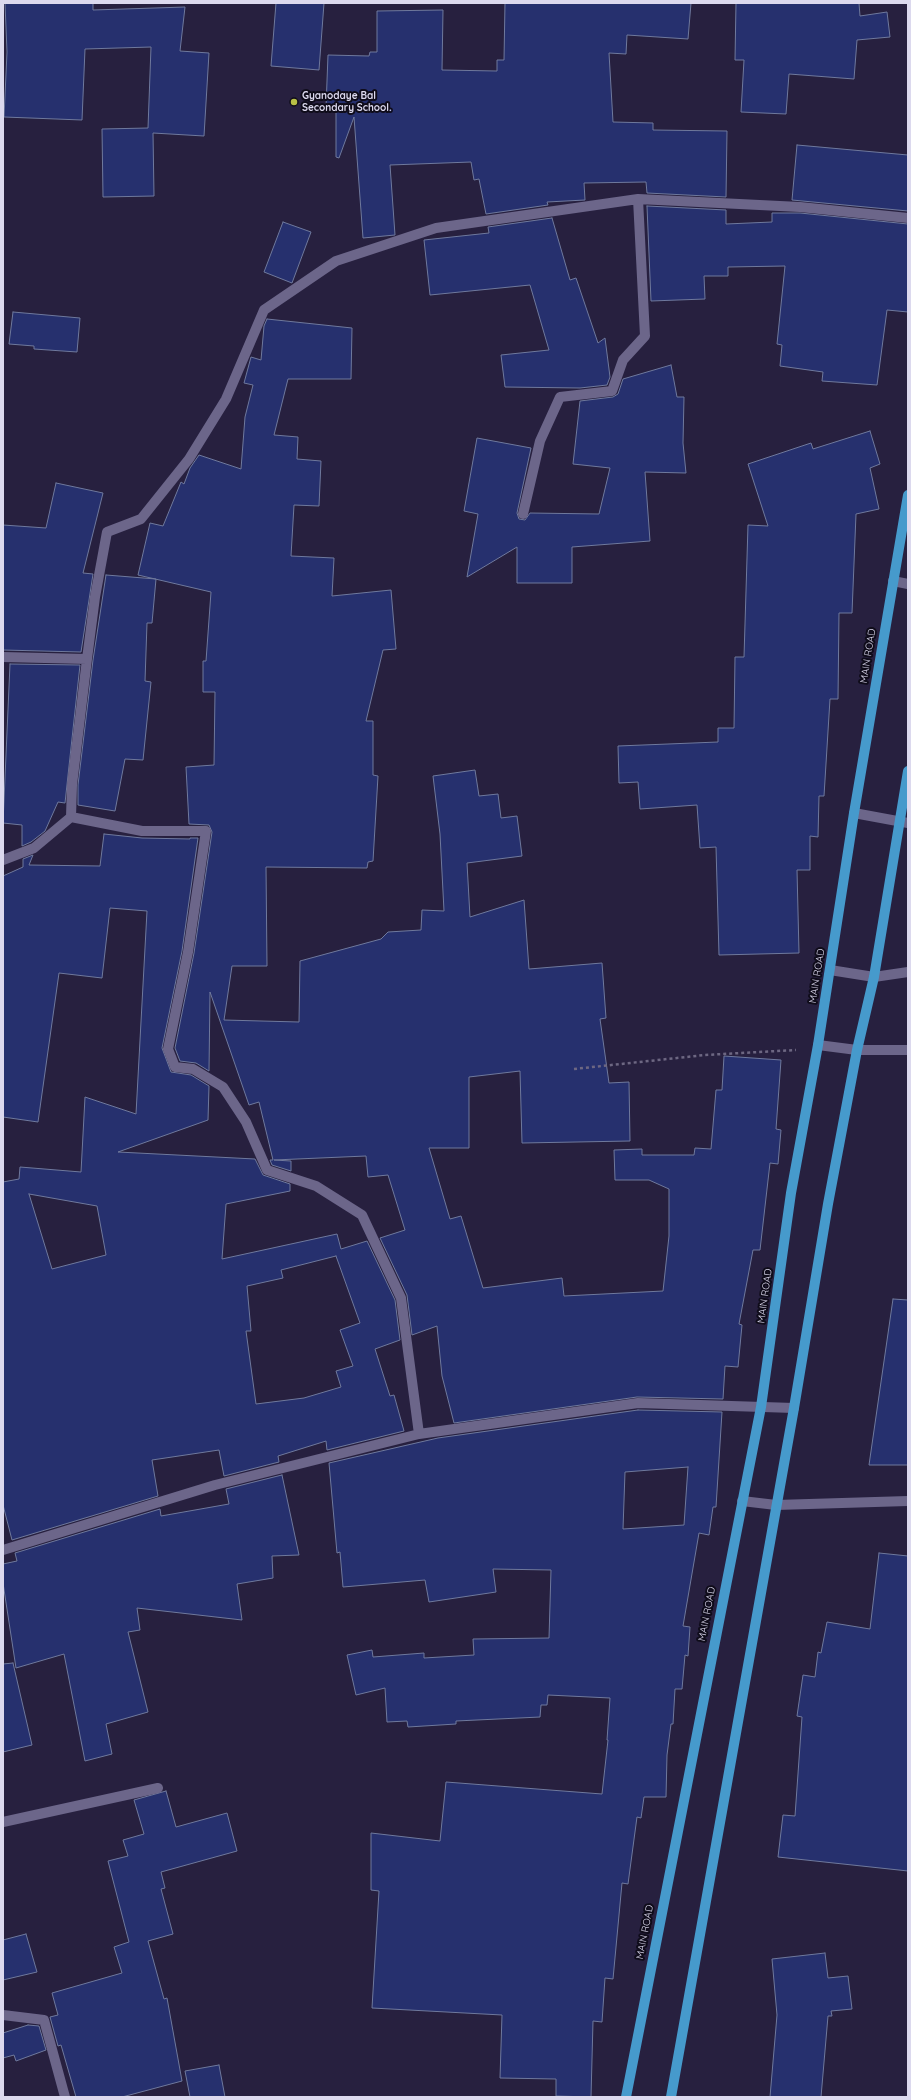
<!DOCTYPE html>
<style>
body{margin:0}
#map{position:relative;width:911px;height:2100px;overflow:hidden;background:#27203f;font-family:Quicksand,sans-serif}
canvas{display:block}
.frame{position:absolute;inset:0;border:4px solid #dcd9ee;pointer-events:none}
</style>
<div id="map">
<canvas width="911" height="2100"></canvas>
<div class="frame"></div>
</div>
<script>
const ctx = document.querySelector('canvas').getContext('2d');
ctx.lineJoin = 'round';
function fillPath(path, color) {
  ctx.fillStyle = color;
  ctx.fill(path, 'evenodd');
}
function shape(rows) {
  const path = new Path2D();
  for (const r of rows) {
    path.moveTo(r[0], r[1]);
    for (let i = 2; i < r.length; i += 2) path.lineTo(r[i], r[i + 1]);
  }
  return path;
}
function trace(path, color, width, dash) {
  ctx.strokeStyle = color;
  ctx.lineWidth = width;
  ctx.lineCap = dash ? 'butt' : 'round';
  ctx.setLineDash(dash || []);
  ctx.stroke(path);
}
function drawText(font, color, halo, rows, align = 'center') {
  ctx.font = font + ' Quicksand,sans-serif';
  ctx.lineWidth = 4;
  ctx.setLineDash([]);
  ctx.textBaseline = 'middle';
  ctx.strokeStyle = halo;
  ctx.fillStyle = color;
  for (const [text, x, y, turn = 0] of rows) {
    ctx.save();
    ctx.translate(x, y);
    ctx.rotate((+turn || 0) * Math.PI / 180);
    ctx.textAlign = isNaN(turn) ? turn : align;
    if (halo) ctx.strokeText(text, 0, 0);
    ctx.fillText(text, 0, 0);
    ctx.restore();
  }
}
const building = shape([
 [5,3,93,3,93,10,185,7,180,51,209,53,204,136,153,133,154,196,103,197,102,129,148,128,151,47,85,49,82,120,4,117,7,52,5,3],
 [276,3,324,3,319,70,271,66,276,3],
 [505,3,691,3,688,39,627,35,626,54,609,53,613,122,653,123,653,130,727,131,726,197,647,193,646,182,584,183,585,200,547,202,548,205,486,214,479,179,474,180,471,162,390,165,395,235,363,238,354,117,339,158,336,157,336,108,326,107,328,55,369,56,370,52,377,52,377,11,443,10,442,70,497,71,497,60,504,60,505,3],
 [736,3,859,3,860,16,887,12,890,37,857,40,854,79,789,74,786,114,741,112,744,60,735,60,736,3],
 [797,145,908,155,908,211,792,200,797,145],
 [647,206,726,210,726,224,772,222,772,213,800,213,908,224,908,312,887,310,877,385,822,381,823,372,780,366,782,345,777,344,785,266,728,267,728,276,704,276,705,299,651,301,647,206],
 [552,218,570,280,576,278,598,343,605,338,610,377,607,385,580,388,505,387,501,355,549,350,530,285,430,295,424,240,489,233,488,227,552,218],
 [283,222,311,232,292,283,264,272,283,222],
 [13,312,80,318,77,352,34,349,34,346,9,344,13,312],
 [267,319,352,328,351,379,288,379,274,435,298,437,297,459,321,461,319,506,294,505,291,556,334,558,332,596,391,590,396,649,383,650,366,721,373,721,373,775,378,776,373,861,368,862,367,868,266,867,267,966,232,966,224,1020,299,1022,300,961,381,939,388,932,421,930,422,910,444,911,440,834,433,776,475,770,479,796,498,794,501,818,517,816,522,856,467,863,470,917,524,900,529,969,602,963,606,1018,600,1019,609,1083,629,1082,630,1141,522,1143,520,1071,469,1077,469,1148,429,1148,450,1219,461,1216,483,1288,562,1278,564,1296,663,1291,669,1236,669,1189,649,1180,615,1180,614,1150,642,1149,642,1155,694,1155,695,1148,711,1149,716,1090,722,1090,724,1056,781,1060,776,1129,781,1130,778,1164,770,1163,760,1250,753,1250,739,1324,742,1325,738,1367,725,1366,723,1399,637,1397,454,1423,442,1376,437,1326,412,1335,407,1295,380,1238,405,1230,388,1175,368,1177,366,1156,274,1160,291,1161,291,1171,272,1165,270,1160,273,1160,259,1102,249,1105,210,992,209,1071,196,1063,180,1061,175,1048,194,953,212,832,209,825,189,824,186,767,214,765,215,692,203,692,203,661,206,661,211,592,138,575,150,523,163,526,181,482,184,484,190,468,199,455,241,469,245,417,253,385,244,383,251,357,261,360,264,326,267,319],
 [671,365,677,397,684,397,683,443,686,473,645,472,650,541,572,547,572,583,517,583,517,547,467,577,478,514,464,511,477,438,531,448,517,513,519,519,525,520,530,513,599,514,610,468,573,464,580,401,613,397,618,394,623,379,671,365],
 [870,431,880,464,870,468,879,509,856,514,852,613,839,613,838,699,830,699,824,796,819,796,818,837,810,836,810,870,797,870,799,953,719,955,716,847,700,848,697,805,640,809,638,782,619,783,618,746,718,742,718,728,734,728,735,657,744,657,748,525,768,526,748,464,811,443,813,449,870,431],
 [56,483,103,493,83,573,93,574,81,652,3,650,3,525,46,528,56,483],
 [106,575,156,579,152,623,147,623,145,681,151,682,143,760,125,759,115,811,78,805,78,785,93,660,106,575],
 [10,664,80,665,65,803,58,802,45,831,31,842,22,846,22,825,3,823,10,664],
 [104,834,142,838,190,839,190,838,198,838,182,951,162,1048,171,1072,191,1075,209,1086,208,1120,118,1152,255,1159,263,1175,290,1184,290,1191,226,1204,222,1259,337,1234,341,1249,367,1241,395,1300,400,1340,375,1349,390,1396,394,1395,404,1431,327,1450,326,1441,278,1456,279,1462,224,1476,219,1450,152,1460,158,1496,12,1540,3,1505,3,1182,19,1179,20,1167,81,1172,85,1097,136,1114,147,911,110,908,102,978,59,973,38,1122,3,1117,3,876,23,867,23,859,33,855,29,865,100,866,104,834],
 [29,1194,97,1206,106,1255,52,1269,29,1194],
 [336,1256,360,1323,340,1330,353,1366,336,1371,341,1387,304,1398,256,1404,246,1331,251,1331,247,1286,283,1278,281,1270,336,1256],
 [893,1299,908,1300,908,1465,869,1465,893,1299],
 [638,1410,722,1412,716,1507,713,1507,709,1535,699,1533,683,1626,690,1627,688,1656,685,1655,682,1689,675,1689,673,1724,671,1724,667,1755,666,1797,644,1797,641,1818,637,1817,628,1884,622,1883,613,1979,605,1978,602,2022,593,2021,591,2097,556,2096,556,2079,500,2078,502,2015,372,2008,379,1891,371,1890,371,1833,440,1841,446,1782,602,1794,608,1740,607,1740,610,1698,548,1695,547,1705,541,1705,540,1717,456,1721,456,1724,408,1727,407,1721,387,1722,385,1688,356,1695,347,1655,372,1650,373,1657,424,1653,424,1658,474,1655,473,1639,549,1638,551,1570,493,1569,496,1592,429,1602,425,1580,343,1587,340,1552,337,1553,329,1463,438,1438,638,1410],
 [688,1467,684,1525,623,1529,625,1472,688,1467],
 [282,1475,299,1555,272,1556,273,1578,237,1584,242,1620,137,1608,140,1630,128,1632,148,1712,106,1724,112,1754,85,1761,64,1654,16,1668,3,1583,3,1564,17,1561,15,1553,160,1509,161,1516,229,1504,226,1489,282,1475],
 [879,1553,908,1556,908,1871,778,1857,783,1815,795,1816,802,1717,797,1716,803,1675,815,1677,818,1652,821,1653,827,1622,870,1629,879,1553],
 [13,1663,32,1745,3,1752,3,1664,13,1663],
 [166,1791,176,1827,227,1813,237,1851,161,1872,165,1888,161,1889,173,1934,148,1941,164,1999,167,1998,182,2081,122,2097,76,2097,61,2045,58,2046,50,2017,58,2015,52,1993,122,1973,114,1947,129,1942,108,1861,128,1856,123,1840,144,1834,134,1800,166,1791],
 [26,1934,37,1972,3,1980,3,1940,26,1934],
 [825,1953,828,1978,848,1976,852,2009,831,2011,832,2016,828,2016,821,2097,770,2097,777,2015,772,1959,825,1953],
 [28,2025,39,2026,46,2050,16,2061,14,2055,3,2058,3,2033,28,2025],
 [219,2065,225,2097,190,2097,185,2071,219,2065]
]);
fillPath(building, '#26306e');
trace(building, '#6f799d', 1);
trace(shape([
 [574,1069,705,1055,796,1050]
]), '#6d6782', 2.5, [3, 3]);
trace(shape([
 [854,813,908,823],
 [818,1045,857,1050,908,1050]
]), '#6c668a', 10);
trace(shape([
 [523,514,540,441,560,397,612,391,623,360,645,336,638,199],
 [893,581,908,584],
 [3,657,87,659],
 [71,817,72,785,87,659,95,597,107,532,141,519,189,459,226,399,264,310,336,261,436,228,638,199,800,207,908,218],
 [3,860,34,848,71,817,142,831,206,831,188,952,168,1049,175,1067,193,1069,223,1087,246,1122,267,1170,316,1186,362,1215,401,1298,419,1434],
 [830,970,874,977,908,972],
 [742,1501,776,1505,908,1501],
 [3,1550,215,1485,419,1434,638,1403,794,1408],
 [3,1822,158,1788],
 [3,2015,44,2020,65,2097]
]), '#6c668a', 10);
trace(shape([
 [626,2097,761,1407,791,1193,818,1045,854,813,908,495],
 [671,2097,794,1408,828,1204,857,1050,874,977,908,771]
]), '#469acc', 10);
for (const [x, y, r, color] of [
 [294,102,4,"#b9c046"]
]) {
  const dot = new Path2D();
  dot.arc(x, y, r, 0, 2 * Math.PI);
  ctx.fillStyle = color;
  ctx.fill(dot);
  trace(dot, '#0f0c1a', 1.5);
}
drawText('bold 10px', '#dcd9ee', '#0f0c1a', [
 ["Gyanodaye Bal",302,96],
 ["Secondary School.",302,108]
], 'left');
drawText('10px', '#dcd9ee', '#0f0c1a', [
 ["MAIN ROAD",868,656,-81],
 ["MAIN ROAD",817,976,-81],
 ["MAIN ROAD",765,1296,-82],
 ["MAIN ROAD",707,1614,-79],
 ["MAIN ROAD",645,1932,-79]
]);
</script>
